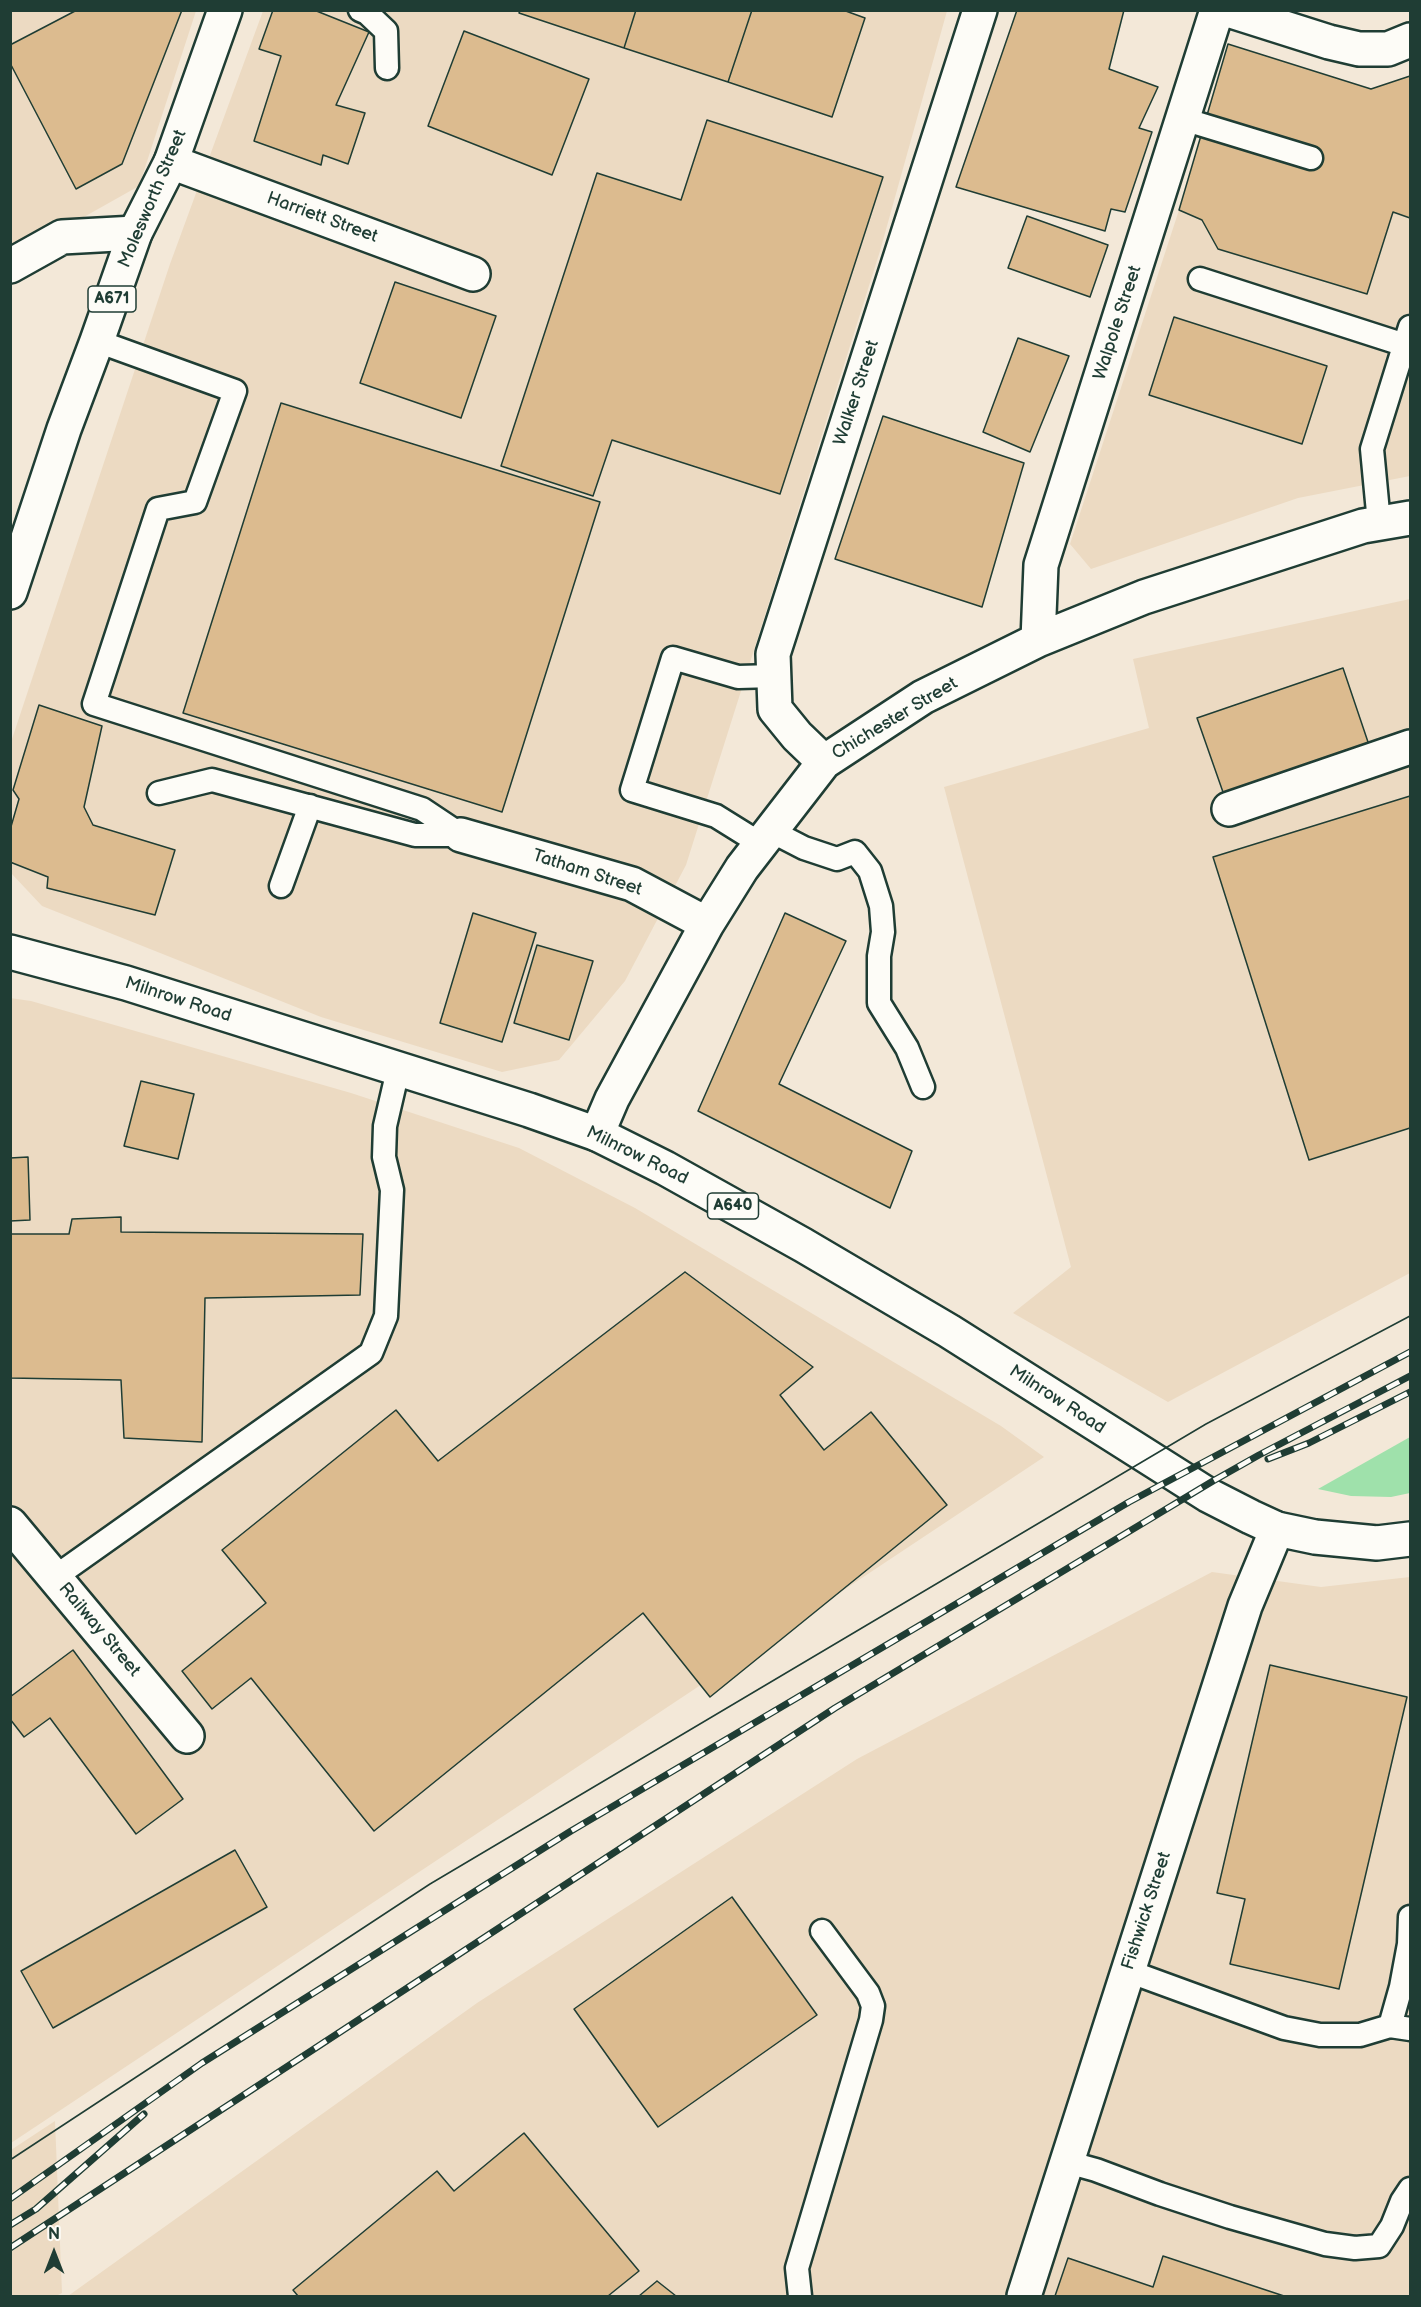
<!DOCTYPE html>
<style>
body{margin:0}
#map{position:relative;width:1421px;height:2307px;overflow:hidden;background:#f3e8d8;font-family:"Balsamiq Sans",sans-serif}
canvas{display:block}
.frame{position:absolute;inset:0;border:12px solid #1f3d34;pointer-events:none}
.north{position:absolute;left:24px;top:2223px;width:60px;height:60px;-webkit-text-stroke:4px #fdfcf7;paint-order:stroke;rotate:0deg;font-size:16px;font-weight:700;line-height:24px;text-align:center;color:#1f3d34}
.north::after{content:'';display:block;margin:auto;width:21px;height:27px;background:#1f3d34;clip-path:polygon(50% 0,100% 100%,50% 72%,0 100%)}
</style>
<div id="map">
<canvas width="1421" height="2307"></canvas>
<div class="frame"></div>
<div class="north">N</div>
</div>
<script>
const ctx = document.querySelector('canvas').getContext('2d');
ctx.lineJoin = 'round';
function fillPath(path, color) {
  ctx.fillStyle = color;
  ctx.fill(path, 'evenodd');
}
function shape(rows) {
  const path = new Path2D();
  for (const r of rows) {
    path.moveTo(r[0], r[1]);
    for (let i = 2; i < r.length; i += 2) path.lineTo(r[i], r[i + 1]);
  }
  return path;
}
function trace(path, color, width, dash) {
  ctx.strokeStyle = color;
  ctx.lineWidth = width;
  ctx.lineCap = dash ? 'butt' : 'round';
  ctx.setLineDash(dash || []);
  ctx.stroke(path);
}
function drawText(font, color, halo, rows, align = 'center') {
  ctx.font = font + ' "Balsamiq Sans",sans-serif';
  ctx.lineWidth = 4.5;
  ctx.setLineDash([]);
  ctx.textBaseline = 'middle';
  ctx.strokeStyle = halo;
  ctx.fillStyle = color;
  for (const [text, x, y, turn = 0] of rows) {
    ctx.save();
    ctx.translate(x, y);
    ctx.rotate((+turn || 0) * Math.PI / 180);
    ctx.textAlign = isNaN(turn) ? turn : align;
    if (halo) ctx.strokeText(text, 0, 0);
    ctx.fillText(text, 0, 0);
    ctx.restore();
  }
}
fillPath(shape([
 [11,11,196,11,139,186,11,258],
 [263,11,947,11,880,251,686,865,625,981,559,1060,502,1072,321,1017,42,906,11,873,11,742,170,264],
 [1228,44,1371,89,1410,76,1410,476,1298,498,1091,569,1070,544,1179,210],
 [1410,599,1410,1273,1168,1402,1013,1313,1071,1267,944,787,1149,728,1133,659],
 [10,998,31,1001,351,1093,519,1148,635,1208,1001,1426,1044,1457,11,2143],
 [1212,1572,1321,1587,1410,1577,1410,2296,68,2296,477,2003,857,1759],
 [55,2121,62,2293,56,2296,11,2296,11,2150]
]), '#ecdac2');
fillPath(shape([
 [1410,1437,1410,1493,1391,1497,1351,1496,1318,1489]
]), '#9fe1ab');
const building = shape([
 [77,10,182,10,122,164,76,189,10,63,10,45,77,10],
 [273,10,314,10,369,32,336,105,365,113,348,164,323,155,321,165,254,141,281,56,259,49,273,10],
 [520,10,636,10,624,48,519,13,520,10],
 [636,10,752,10,728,82,624,48,636,10],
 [752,10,843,10,865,18,832,117,728,82,752,10],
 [1017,10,1124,10,1109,69,1158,87,1139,128,1152,132,1125,212,1111,209,1105,231,956,187,1017,10],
 [464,31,589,79,552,175,428,126,464,31],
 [1228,44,1371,89,1410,76,1410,218,1393,212,1367,294,1218,249,1202,220,1179,210,1228,44],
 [707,120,883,177,780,494,612,440,593,496,501,466,597,173,681,200,707,120],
 [1027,216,1108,245,1090,297,1008,268,1027,216],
 [395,282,496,316,461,418,360,383,395,282],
 [1174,317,1327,366,1302,444,1149,395,1174,317],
 [1018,338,1069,356,1030,452,983,432,1018,338],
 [281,403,600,502,502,812,183,713,281,403],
 [883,416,1024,463,982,607,835,559,883,416],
 [1343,668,1369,745,1224,795,1197,718,1343,668],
 [39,705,102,726,84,807,93,825,175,850,155,915,47,888,48,877,10,862,10,830,19,799,13,790,39,705],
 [1410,796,1410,1128,1309,1160,1213,857,1410,796],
 [473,913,536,933,502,1042,440,1023,473,913],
 [785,913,846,941,779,1084,912,1151,890,1208,698,1111,785,913],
 [537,945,593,961,569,1040,514,1023,537,945],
 [141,1081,194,1094,178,1159,124,1146,141,1081],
 [28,1157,30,1220,10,1221,10,1158,28,1157],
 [121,1217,121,1232,363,1234,360,1295,205,1298,202,1442,124,1438,121,1380,10,1378,10,1234,69,1234,72,1219,121,1217],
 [685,1272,813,1367,780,1395,824,1450,871,1412,947,1505,710,1697,643,1613,374,1831,251,1678,212,1709,182,1671,266,1603,222,1550,396,1410,438,1461,685,1272],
 [73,1650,183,1799,136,1834,50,1718,24,1737,10,1719,10,1697,73,1650],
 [1270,1665,1407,1697,1339,1989,1230,1964,1245,1899,1217,1893,1270,1665],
 [235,1850,267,1907,53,2028,21,1971,235,1850],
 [732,1897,817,2015,658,2127,574,2009,732,1897],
 [524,2133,639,2271,608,2296,298,2296,293,2290,437,2171,454,2191,524,2133],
 [1163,2256,1284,2296,1055,2296,1068,2258,1153,2287,1163,2256],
 [657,2281,676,2296,639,2296,657,2281]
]);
fillPath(building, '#dcbb8f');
trace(building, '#1f3d34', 1.5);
const service = shape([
 [360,10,367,13,386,31,387,68],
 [1183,119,1311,158],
 [1200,279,1405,345],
 [97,341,235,391,195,502,158,509,94,704,422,809,461,835],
 [1379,523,1372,449,1410,327],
 [159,793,212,780,415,835,461,835],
 [771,831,804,848,837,859,855,852,870,871,881,906,883,932,879,956,879,1003,907,1048,923,1087],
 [761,844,716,816,632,790,673,658,738,677,774,676],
 [281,886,310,806],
 [55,1577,371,1353,386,1316,392,1190,384,1157,385,1126,398,1070],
 [1128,1971,1284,2028,1320,2035,1360,2035,1390,2026,1410,2029],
 [1390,2026,1401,1987,1409,1944,1410,1917],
 [1067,2162,1096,2170,1160,2194,1230,2217,1325,2244,1355,2248,1379,2246,1392,2226,1402,2201,1410,2189],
 [800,2296,797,2268,871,2020,873,2006,868,1993,822,1931]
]);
const minor = shape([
 [1228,10,1329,42,1359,49,1388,49,1410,40],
 [171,162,473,274],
 [10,266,62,237,135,233],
 [1038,640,1041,565,1217,10],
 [824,762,797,736,775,709,773,654,980,10],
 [1229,809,1410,747],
 [461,835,632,884,707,924],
 [597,1134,612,1099,707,924,742,868,824,762,923,697,1038,640,1144,597,1363,526,1410,518],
 [10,1524,187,1736],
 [1024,2296,1245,1606,1277,1529]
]);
const primary = shape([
 [10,592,64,429,97,341,135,233,171,162,225,10],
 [10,952,126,983,529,1110,597,1134,665,1168,803,1245,949,1331,1208,1495,1251,1517,1277,1529,1315,1537,1377,1543,1410,1539]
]);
trace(service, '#1f3d34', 27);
trace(minor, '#1f3d34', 38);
trace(primary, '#1f3d34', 38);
trace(service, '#fdfcf7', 22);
trace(minor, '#fdfcf7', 33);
trace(primary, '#fdfcf7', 33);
trace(shape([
 [10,2160,430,1884,1206,1424,1410,1316]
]), '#1f3d34', 1.5);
const rail = shape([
 [1268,1459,1309,1443,1410,1392],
 [10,2199,202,2063,571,1831,1129,1502,1410,1352],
 [10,2225,36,2209,144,2114],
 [10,2248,835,1708,1213,1481,1259,1455,1410,1376]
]);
trace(rail, '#1f3d34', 7);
trace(rail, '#fdfcf7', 4.5, [14]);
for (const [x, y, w] of [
 [112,299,48],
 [733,1206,51]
]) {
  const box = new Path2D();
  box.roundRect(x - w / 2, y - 13, w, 26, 4.5);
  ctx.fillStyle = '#fdfcf7';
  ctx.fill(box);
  trace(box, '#1f3d34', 1.5);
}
drawText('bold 16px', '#1f3d34', null, [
 ["A671",112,299],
 ["A640",733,1206]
]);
drawText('18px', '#1f3d34', '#fdfcf7', [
 ["Molesworth Street",153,199,-67],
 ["Harriett Street",322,218,20],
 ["Walpole Street",1118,323,-72],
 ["Walker Street",857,393,-72],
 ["Chichester Street",895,719,-31],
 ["Tatham Street",587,873,18],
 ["Milnrow Road",178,1000,18],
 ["Milnrow Road",637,1156,26],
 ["Milnrow Road",1057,1400,33],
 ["Railway Street",99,1630,50],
 ["Fishwick Street",1147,1911,-72]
]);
</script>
